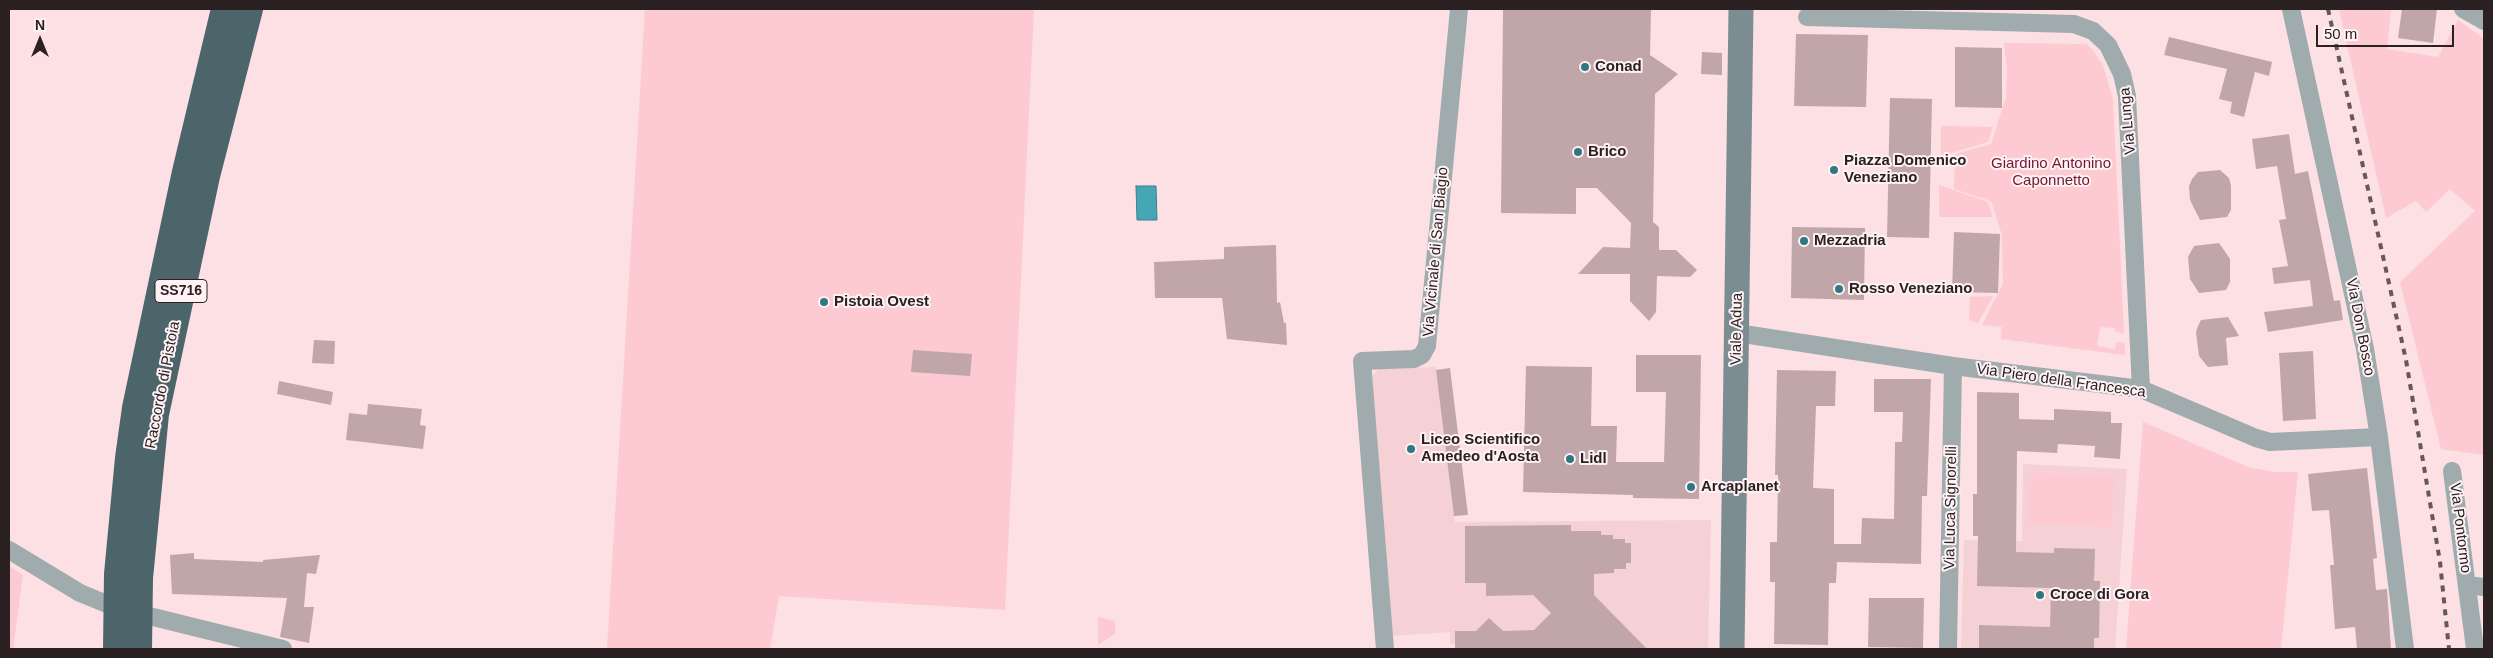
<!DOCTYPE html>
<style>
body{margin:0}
#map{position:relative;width:2493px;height:658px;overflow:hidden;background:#fce0e4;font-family:Arial,sans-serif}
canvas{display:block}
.frame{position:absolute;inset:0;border:10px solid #2b2122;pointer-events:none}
.north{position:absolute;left:15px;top:15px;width:50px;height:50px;-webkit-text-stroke:4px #fef2f4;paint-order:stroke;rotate:0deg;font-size:14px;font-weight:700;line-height:20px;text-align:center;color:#2b2122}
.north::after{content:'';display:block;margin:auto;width:18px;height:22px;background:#2b2122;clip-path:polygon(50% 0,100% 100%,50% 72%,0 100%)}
.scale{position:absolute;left:2316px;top:25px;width:138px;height:22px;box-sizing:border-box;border:2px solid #2b2122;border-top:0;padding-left:6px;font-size:15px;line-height:18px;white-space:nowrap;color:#2b2122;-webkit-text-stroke:4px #fef2f4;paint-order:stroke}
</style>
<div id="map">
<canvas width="2493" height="658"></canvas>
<div class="frame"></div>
<div class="north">N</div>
<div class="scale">50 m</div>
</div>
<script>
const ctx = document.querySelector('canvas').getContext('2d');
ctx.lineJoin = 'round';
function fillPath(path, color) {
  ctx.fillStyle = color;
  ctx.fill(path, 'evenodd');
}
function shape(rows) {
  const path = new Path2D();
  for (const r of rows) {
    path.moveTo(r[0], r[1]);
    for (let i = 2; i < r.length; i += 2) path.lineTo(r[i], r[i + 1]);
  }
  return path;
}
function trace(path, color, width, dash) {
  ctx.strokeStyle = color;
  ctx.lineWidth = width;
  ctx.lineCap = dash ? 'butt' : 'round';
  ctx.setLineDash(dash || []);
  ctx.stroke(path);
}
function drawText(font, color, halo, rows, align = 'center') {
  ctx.font = font + ' Arial,sans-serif';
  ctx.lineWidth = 4;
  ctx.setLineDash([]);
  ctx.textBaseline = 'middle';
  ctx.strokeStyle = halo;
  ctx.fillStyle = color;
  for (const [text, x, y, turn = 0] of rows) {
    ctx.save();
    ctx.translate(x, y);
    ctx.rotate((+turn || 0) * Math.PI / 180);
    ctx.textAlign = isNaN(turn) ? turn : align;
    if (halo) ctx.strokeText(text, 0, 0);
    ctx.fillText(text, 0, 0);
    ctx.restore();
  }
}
fillPath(shape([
 [1436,367,1455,522,1711,520,1708,649,1455,649,1455,644,1450,644,1450,632,1391,636,1372,376,1379,369],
 [2023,464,2127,469,2115,649,1961,649,1964,540,2022,541]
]), '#f5d1d5');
fillPath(shape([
 [645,9,1034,9,1005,610,779,596,770,649,607,649],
 [2339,9,2391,9,2387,49,2438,57,2458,20,2484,39,2484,455,2441,449,2400,282,2475,211,2450,189,2426,212,2416,201,2386,218],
 [2004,43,2086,44,2092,49,2103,65,2113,99,2124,333,2115,332,2115,328,2100,327,2097,346,2115,349,2116,342,2125,343,2125,355,2001,339,2002,327,1982,325,2003,284,2002,235,1991,201,1954,189,1955,154,1991,144,2006,97,2007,70],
 [1941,126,1953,126,1993,127,1988,142,1941,156],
 [1939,185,1988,202,1993,217,1939,217],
 [1993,296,1978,323,1969,320,1970,297],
 [2143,422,2248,467,2274,472,2298,472,2281,649,2126,649],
 [2031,473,2114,477,2112,527,2029,523],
 [9,566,23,575,13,649,9,649],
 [1098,617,1115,621,1115,634,1098,645]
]), '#fccad0');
const water = shape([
 [1136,186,1156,186,1157,220,1137,220,1136,186]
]);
fillPath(water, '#45a7b6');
trace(water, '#3d7f8a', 1);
fillPath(shape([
 [1503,9,1651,9,1650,55,1678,74,1655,94,1653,222,1659,227,1659,250,1676,250,1697,270,1690,277,1657,276,1656,312,1649,321,1630,301,1630,274,1578,274,1603,247,1630,248,1631,223,1597,188,1576,188,1576,214,1501,213],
 [2402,9,2437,9,2433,43,2398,38],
 [1796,34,1868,35,1866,107,1794,106],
 [2169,37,2272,62,2269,76,2255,72,2244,117,2230,113,2232,102,2219,99,2227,69,2164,55],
 [1955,47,2002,48,2002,108,1955,107],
 [1702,52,1722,53,1722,75,1701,74],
 [1890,98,1932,99,1929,238,1887,237],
 [2289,134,2295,174,2308,171,2334,301,2340,300,2343,320,2268,332,2264,312,2313,306,2310,280,2274,284,2272,268,2288,266,2279,220,2286,219,2277,166,2256,169,2252,139],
 [2220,170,2229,178,2231,186,2231,210,2227,217,2200,220,2190,200,2189,186,2192,179,2198,172],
 [1792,227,1865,228,1864,300,1791,298],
 [1954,232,2000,234,1998,293,1952,292],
 [2219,243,2230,259,2230,282,2226,290,2199,293,2190,279,2188,257,2194,246],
 [1276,245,1277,303,1280,302,1284,323,1286,323,1287,345,1227,339,1222,298,1155,298,1154,262,1224,259,1224,247],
 [2228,317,2239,336,2226,338,2228,365,2208,367,2199,356,2196,332,2198,326,2201,320],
 [314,340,335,341,334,364,312,363],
 [913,350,972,354,970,376,911,372],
 [2313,351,2316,419,2283,421,2279,353],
 [1636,355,1701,355,1699,499,1633,498,1633,495,1523,492,1526,366,1592,367,1591,426,1617,426,1616,462,1664,462,1666,392,1636,392],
 [1450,368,1468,515,1454,516,1436,370],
 [1777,370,1836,371,1835,406,1816,406,1813,488,1834,489,1834,544,1861,544,1862,518,1894,519,1895,442,1902,442,1903,412,1874,412,1874,379,1931,379,1927,496,1922,496,1921,564,1837,562,1836,583,1829,583,1828,645,1774,644,1775,582,1770,582,1770,542,1777,542,1778,475,1775,475],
 [279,381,333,392,331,405,277,394],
 [1977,392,2019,393,2019,419,2054,420,2054,409,2111,412,2111,423,2122,423,2120,459,2094,457,2095,446,2058,444,2057,453,2017,451,2016,552,2054,553,2054,548,2095,549,2094,581,2100,581,2099,638,2094,638,2094,649,1979,649,1979,625,2050,627,2051,588,1977,586,1978,536,1973,536,1973,494,1977,494],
 [368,404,422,409,420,425,426,426,423,449,346,440,349,413,367,415],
 [2367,468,2377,558,2373,559,2376,590,2387,589,2391,649,2357,649,2355,627,2335,629,2330,565,2334,565,2329,510,2312,511,2308,474],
 [1571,525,1571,531,1601,531,1601,535,1613,535,1613,539,1625,539,1625,543,1631,543,1631,563,1626,563,1626,569,1614,569,1614,573,1594,574,1594,595,1647,649,1455,649,1455,631,1476,631,1489,618,1503,631,1534,630,1551,613,1533,595,1486,596,1486,583,1465,583,1465,526],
 [194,553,194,559,263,562,263,560,320,555,316,574,307,573,304,607,314,607,309,643,280,637,287,598,172,594,170,555],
 [1869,598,1924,598,1923,648,1868,647]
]), '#c0a6a9');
trace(shape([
 [2291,9,2365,349,2379,437,2405,649],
 [2463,9,2484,21],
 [1807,17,2074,24,2093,31,2108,45,2122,74,2127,96,2141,389],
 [1737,333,1953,366,2141,389,2256,438,2270,442,2379,437],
 [2452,471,2475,649],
 [9,550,80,593,107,604],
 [2467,585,2484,587],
 [149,616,283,649],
 [1385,649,1362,361,1414,359,1422,355,1427,346,1459,9],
 [1948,649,1953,366]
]), '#9fabad', 18);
trace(shape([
 [1732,649,1741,9]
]), '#7b8d90', 25);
trace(shape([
 [117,649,118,574,129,458,136,408,186,172,225,9],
 [138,649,139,578,155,414,206,176,249,9]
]), '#4c656a', 28);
trace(shape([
 [2328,9,2406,360,2440,562,2449,649]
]), '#665758', 4, [6, 6]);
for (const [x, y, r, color] of [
 [1585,67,5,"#307782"],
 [1578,152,5,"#307782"],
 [1834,170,5,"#307782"],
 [1804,241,5,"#307782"],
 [1839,289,5,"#307782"],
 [824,302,5,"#307782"],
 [1411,449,5,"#307782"],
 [1570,459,5,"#307782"],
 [1691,487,5,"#307782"],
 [2040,595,5,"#307782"]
]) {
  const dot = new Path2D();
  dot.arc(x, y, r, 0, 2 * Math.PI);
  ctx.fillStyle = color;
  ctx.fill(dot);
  trace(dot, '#fef2f4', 2);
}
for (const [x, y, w] of [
 [181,291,52]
]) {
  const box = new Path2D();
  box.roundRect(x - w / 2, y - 11.5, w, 23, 4);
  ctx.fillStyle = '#fef2f4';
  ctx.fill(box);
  trace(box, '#2b2122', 1);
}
drawText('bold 14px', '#2b2122', null, [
 ["SS716",181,291]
]);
drawText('bold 15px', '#2b2122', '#fef2f4', [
 ["Conad",1595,67],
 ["Brico",1588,152],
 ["Piazza Domenico",1844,161],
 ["Veneziano",1844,178],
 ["Mezzadria",1814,241],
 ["Rosso Veneziano",1849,289],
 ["Pistoia Ovest",834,302],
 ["Liceo Scientifico",1421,440],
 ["Amedeo d'Aosta",1421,457],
 ["Lidl",1580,459],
 ["Arcaplanet",1701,487],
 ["Croce di Gora",2050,595]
], 'left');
drawText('15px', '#2b2122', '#fef2f4', [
 ["Via Lunga",2128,121,-95],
 ["Via Vicinale di San Biagio",1436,252,-85],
 ["Via Don Bosco",2360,327,79],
 ["Viale Adua",1737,329,-89],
 ["Via Piero della Francesca",2061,381,8],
 ["Raccordo di Pistoia",163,385,-79],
 ["Via Luca Signorelli",1951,508,-89],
 ["Via Pontormo",2460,528,83]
]);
drawText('15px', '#721931', '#fef2f4', [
 ["Giardino Antonino",2051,164],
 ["Caponnetto",2051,181]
]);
</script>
